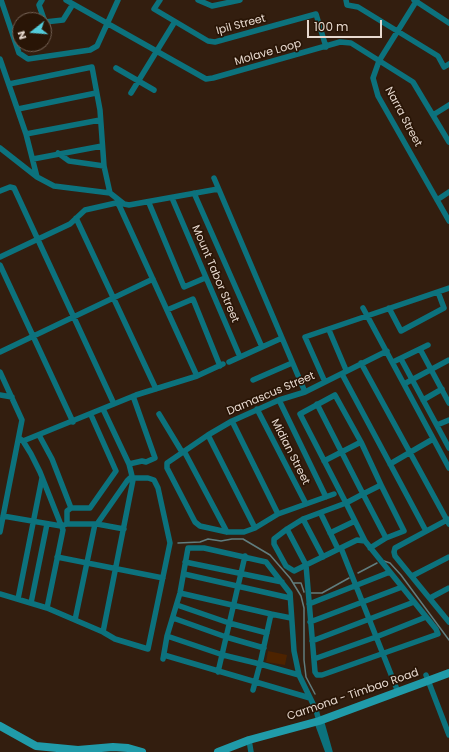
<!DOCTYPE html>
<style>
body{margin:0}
#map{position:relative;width:449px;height:752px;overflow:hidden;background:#331e0f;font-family:Poppins,sans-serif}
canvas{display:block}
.north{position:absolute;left:12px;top:12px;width:40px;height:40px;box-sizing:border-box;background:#291506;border:1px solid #756356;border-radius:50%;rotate:253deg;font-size:11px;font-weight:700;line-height:16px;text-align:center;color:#e7d9cf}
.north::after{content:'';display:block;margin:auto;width:14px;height:18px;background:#53cbda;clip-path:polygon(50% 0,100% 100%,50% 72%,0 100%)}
.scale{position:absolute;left:307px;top:20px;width:75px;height:18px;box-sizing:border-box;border:2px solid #e7d9cf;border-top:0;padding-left:5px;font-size:12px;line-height:14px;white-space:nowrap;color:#e7d9cf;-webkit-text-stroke:3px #291506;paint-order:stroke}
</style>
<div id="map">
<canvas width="449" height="752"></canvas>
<div class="north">N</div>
<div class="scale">100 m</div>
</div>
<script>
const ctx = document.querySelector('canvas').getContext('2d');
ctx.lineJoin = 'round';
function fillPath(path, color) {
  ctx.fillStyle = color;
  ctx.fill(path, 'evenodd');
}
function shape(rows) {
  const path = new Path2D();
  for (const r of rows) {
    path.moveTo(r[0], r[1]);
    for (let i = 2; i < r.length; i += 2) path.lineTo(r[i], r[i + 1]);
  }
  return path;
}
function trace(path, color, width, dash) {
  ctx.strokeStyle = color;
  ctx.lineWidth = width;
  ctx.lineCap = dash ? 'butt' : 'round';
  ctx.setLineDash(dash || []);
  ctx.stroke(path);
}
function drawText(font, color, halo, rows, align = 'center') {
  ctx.font = font + ' Poppins,sans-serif';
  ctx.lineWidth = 3.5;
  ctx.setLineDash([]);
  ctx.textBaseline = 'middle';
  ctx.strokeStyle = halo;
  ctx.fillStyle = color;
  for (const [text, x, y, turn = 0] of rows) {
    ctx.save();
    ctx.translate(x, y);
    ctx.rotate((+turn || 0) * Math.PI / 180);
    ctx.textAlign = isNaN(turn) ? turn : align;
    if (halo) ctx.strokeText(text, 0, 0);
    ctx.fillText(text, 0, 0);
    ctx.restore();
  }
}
fillPath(shape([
 [268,651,287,655,285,665,266,662]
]), '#4d2300');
trace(shape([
 [178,543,200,542,208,539,221,541,232,539,243,539,270,555,290,578,301,596,304,608,304,660,306,677,315,694],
 [384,561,390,563,401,575,449,640],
 [358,573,377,563],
 [293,583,301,583,304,592],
 [311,593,322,593,349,578]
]), '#617d7e', 1.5);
trace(shape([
 [1,0,19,53,28,59,90,50,97,46,118,0],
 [42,0,39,5,45,22,63,20,73,4],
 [66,0,206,79,213,78,340,42,351,43,413,82,449,142],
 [160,0,154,9,208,41,215,42,316,14,326,47],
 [198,0,212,6,240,0],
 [346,0,347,5,358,7,438,56,444,67,449,64],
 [414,0,449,23],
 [417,0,379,61,373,78,378,96,449,221],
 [0,59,26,134,37,177],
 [116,68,154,90],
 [9,84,92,67,100,110,104,166,110,193],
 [131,93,174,23],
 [18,109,96,93],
 [433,115,449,105],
 [26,134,100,120],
 [0,148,37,177,54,186,110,193,124,204,129,205,218,189],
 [58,153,69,161,104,166],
 [33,159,102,146],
 [214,178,305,392],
 [0,191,10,187,14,188,114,404],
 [194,193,262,347],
 [172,198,240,357],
 [437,200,449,192],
 [149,203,184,287,205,278],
 [76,218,156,389],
 [0,257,70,224,85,210,116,203,119,205,197,376],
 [0,265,73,422],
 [363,308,449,468],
 [389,308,401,331,444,308,438,292],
 [167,310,193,299,220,366],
 [329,330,346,370],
 [420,349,449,403],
 [0,352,153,279],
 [401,359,449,448],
 [229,362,282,338],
 [393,362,428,345],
 [361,363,449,524],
 [0,372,22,420,0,532],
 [342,374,426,531],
 [253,380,292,363],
 [325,382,305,337,449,288],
 [404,384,449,360],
 [0,395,12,397],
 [279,400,326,497],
 [423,400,442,389],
 [317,404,363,494,381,485,404,531,386,538],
 [257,409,306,504],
 [159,414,182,452],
 [232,421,278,514],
 [437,425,449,420],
 [39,435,52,459,71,508],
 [208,435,255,528],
 [19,438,23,441,31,454,40,472,63,530,47,608],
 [23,441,136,395,197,376,223,364],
 [184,451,227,532],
 [324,461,361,442],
 [129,464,142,461,146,462,155,458,133,396],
 [390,464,433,439],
 [334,494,278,514,255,528,244,532,227,532,200,526,195,522,167,468,167,463,208,435,232,421,279,400,305,392,387,351],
 [321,514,338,549],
 [303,519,323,557],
 [449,519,395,548,394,552,395,556,449,622],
 [67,524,67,511,71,508,90,508,116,471,91,415],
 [97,524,124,529],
 [287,529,306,565,294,571,286,566,274,544,274,539,287,529],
 [287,529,303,519,346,503,365,541],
 [330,533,355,521],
 [357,540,365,541,436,629,438,634,322,675,317,675,315,672,306,565,357,540],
 [341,548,398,692],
 [370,548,386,538,363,494,346,503,300,414,335,395,361,442,381,485],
 [57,557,163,578],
 [185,562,282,582],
 [184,574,290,598],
 [412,576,449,557],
 [180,593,271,614],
 [0,594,47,608,103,632,115,639,148,649,170,543,158,488,154,480,148,478,130,478,127,481,97,524,67,524,61,526,3,516],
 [430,598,449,588],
 [18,599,42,478],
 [31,603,47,524],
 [309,604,390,572],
 [177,605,229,623,267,633],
 [173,618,226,637,264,648],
 [291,618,271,614,260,664,299,675],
 [75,620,95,524],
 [310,622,402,587],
 [103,632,133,480,129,464,103,409],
 [167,636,223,655,260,664,253,690],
 [312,641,414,602],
 [164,655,310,698],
 [163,659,167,636,180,593,188,548,204,548,266,562,290,593,294,651,299,675,316,710,319,721],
 [314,659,376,637,426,617],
 [218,672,245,556],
 [426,675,449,735],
 [321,720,330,752],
 [317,722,328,752],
 [249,740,251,752]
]), '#0c727d', 5.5);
trace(shape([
 [0,726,36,746,78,750,113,747,128,748,142,752],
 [218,752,249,740,319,721,449,673]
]), '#209ba9', 8);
drawText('11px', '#e7d9cf', '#291506', [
 ["Ipil Street",241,25,-15],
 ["Molave Loop",268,53,-16],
 ["Narra Street",403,117,62],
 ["Mount Tabor Street",215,274,67],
 ["Damascus Street",271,394,-23],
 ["Midian Street",290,452,63],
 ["Carmona - Timbao Road",353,695,-19]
]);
</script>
